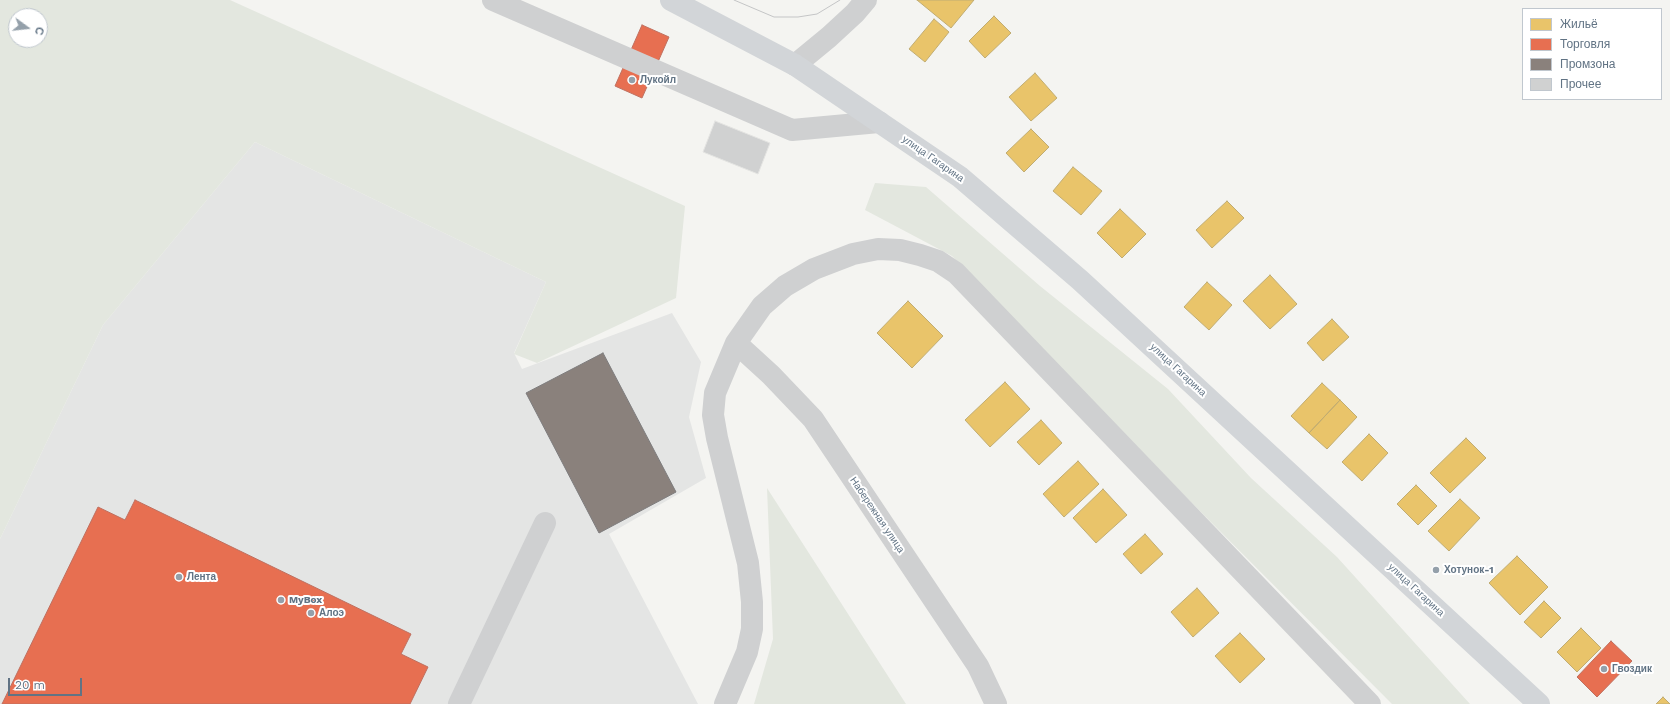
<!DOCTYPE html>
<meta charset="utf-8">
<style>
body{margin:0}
#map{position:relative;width:1670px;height:704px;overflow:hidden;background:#f4f4f1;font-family:"Work Sans",sans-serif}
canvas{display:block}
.legend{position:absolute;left:1522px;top:8px;width:140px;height:92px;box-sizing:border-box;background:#fff;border:1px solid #c0c7ce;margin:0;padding:5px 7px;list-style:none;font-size:12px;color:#617384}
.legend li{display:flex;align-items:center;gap:8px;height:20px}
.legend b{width:20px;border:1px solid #c0c7ce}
.north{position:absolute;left:8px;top:8px;width:40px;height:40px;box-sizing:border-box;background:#fff;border:1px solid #c0c7ce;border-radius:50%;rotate:105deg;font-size:11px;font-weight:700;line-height:16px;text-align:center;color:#617384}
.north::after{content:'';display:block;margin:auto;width:14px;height:18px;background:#94a0aa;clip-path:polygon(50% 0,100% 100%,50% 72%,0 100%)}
.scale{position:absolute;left:8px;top:678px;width:74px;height:18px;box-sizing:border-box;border:2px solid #617384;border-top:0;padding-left:5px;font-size:12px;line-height:14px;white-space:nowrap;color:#617384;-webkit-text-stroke:3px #fff;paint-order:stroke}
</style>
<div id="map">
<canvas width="1670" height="704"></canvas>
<ul class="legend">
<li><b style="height:11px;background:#e9c46a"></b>Жильё</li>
<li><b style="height:11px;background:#e76f51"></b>Торговля</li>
<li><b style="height:11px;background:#8a817c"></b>Промзона</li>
<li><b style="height:11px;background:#d0d1d1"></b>Прочее</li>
</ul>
<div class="north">С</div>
<div class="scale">20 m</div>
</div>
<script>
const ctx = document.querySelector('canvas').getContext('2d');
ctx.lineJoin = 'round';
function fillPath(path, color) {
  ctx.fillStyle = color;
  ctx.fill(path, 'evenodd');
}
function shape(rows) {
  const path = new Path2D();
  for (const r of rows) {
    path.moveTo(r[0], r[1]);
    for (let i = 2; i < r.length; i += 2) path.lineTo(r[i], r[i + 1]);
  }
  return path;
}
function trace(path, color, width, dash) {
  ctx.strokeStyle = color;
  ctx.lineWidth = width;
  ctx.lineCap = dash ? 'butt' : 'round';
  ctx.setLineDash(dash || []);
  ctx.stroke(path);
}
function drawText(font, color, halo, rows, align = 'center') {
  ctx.font = font + ' "Work Sans",sans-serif';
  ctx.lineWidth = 4;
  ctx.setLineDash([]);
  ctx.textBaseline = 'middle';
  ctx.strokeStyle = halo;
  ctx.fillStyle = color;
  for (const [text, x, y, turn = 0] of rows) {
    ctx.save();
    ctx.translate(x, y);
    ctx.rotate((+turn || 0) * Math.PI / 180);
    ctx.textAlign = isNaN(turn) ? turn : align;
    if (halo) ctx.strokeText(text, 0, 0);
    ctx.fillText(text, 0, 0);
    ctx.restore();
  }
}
fillPath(shape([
 [255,142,546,282,514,353,522,369,672,313,701,362,689,417,706,478,609,534,698,704,0,704,0,539,103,325]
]), '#e4e5e4');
fillPath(shape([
 [0,0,230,0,685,206,676,298,537,363,514,354,546,282,255,142,103,325,0,539],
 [16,16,40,16,40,40,16,40],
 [875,183,926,187,1040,286,1168,389,1251,478,1337,557,1470,704,1392,704,1177,488,952,256,865,210],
 [767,488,906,704,754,704,773,639]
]), '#e3e7df');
const homes = shape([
 [917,0,974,0,951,28,917,0],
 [994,16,1011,33,985,58,969,41,994,16],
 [934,19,949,32,925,62,909,49,934,19],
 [1035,73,1057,98,1031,121,1009,97,1035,73],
 [1031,129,1049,147,1024,172,1006,153,1031,129],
 [1073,167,1102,191,1081,215,1053,191,1073,167],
 [1227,201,1244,218,1212,248,1196,230,1227,201],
 [1120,209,1146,234,1122,258,1097,233,1120,209],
 [1270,275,1297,304,1270,329,1243,301,1270,275],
 [1207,282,1232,305,1209,330,1184,307,1207,282],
 [908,301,943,336,912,368,877,333,908,301],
 [1332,319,1349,337,1323,361,1307,343,1332,319],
 [1005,382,1030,409,990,447,965,420,1005,382],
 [1322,383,1340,400,1309,433,1291,416,1322,383],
 [1340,400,1357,417,1327,449,1309,433,1340,400],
 [1041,420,1062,443,1039,465,1017,442,1041,420],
 [1369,434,1388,453,1362,481,1342,462,1369,434],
 [1466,438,1486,458,1450,493,1430,473,1466,438],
 [1078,461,1099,484,1064,517,1043,494,1078,461],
 [1416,485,1437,506,1418,525,1397,504,1416,485],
 [1103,489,1127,515,1096,543,1073,518,1103,489],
 [1460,499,1480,518,1449,551,1428,531,1460,499],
 [1145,534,1163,554,1141,574,1123,554,1145,534],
 [1517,556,1548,587,1520,615,1489,583,1517,556],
 [1197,588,1219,613,1193,637,1171,612,1197,588],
 [1544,601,1561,618,1541,638,1524,622,1544,601],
 [1581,628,1601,648,1577,672,1557,652,1581,628],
 [1240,633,1265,659,1240,683,1215,656,1240,633],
 [1663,697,1670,704,1656,704,1663,697]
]);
fillPath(homes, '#e9c46a');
trace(homes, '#c0ac72', 1);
const shops = shape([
 [642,25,669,37,642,98,615,86,642,25],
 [135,500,411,634,401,654,428,667,410,704,2,704,98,507,125,520,135,500],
 [1611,641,1632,661,1597,697,1577,677,1611,641]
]);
fillPath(shops, '#e76f51');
trace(shops, '#bf7060', 1);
const industry = shape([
 [603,353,676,492,599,533,526,393,603,353]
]);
fillPath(industry, '#8a817c');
trace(industry, '#7e7d7e', 1);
const building = shape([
 [715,121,770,143,758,174,703,152,715,121]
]);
fillPath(building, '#d0d1d1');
trace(building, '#e3e3e1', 1);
trace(shape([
 [493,0,792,130,879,122],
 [795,65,829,37,855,13,866,0],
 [736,343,771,375,813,419,978,666,996,704],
 [459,704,545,523],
 [725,704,747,652,752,629,752,602,748,563,717,438,713,415,715,393,736,343,762,306,785,286,814,269,853,254,878,249,900,250,920,255,938,261,956,273,1370,704]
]), '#cfd0d1', 22);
trace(shape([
 [671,0,795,65,960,177,1080,280,1539,704]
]), '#d2d5d8', 22);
trace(shape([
 [734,0,774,17,798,17,817,14,840,0]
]), '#c4c5c6', 1);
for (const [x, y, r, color] of [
 [632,80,4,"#94a0aa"],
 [1436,570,4,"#94a0aa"],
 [179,577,4,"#94a0aa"],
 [281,600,4,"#94a0aa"],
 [311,613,4,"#94a0aa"],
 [1604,669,4,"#94a0aa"]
]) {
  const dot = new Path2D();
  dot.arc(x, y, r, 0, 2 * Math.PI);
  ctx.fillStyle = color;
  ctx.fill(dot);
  trace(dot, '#fff', 1.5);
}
drawText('bold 10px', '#617384', '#fff', [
 ["Лукойл",640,80],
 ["Хотунок-1",1444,570],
 ["Лента",187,577],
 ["MyBox",289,600],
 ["Алоэ",319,613],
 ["Гвоздик",1612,669]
], 'left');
drawText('10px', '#617384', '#fff', [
 ["улица Гагарина",933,159,35],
 ["улица Гагарина",1178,370,43],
 ["Набережная улица",877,515,56],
 ["улица Гагарина",1416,590,43]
]);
</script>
